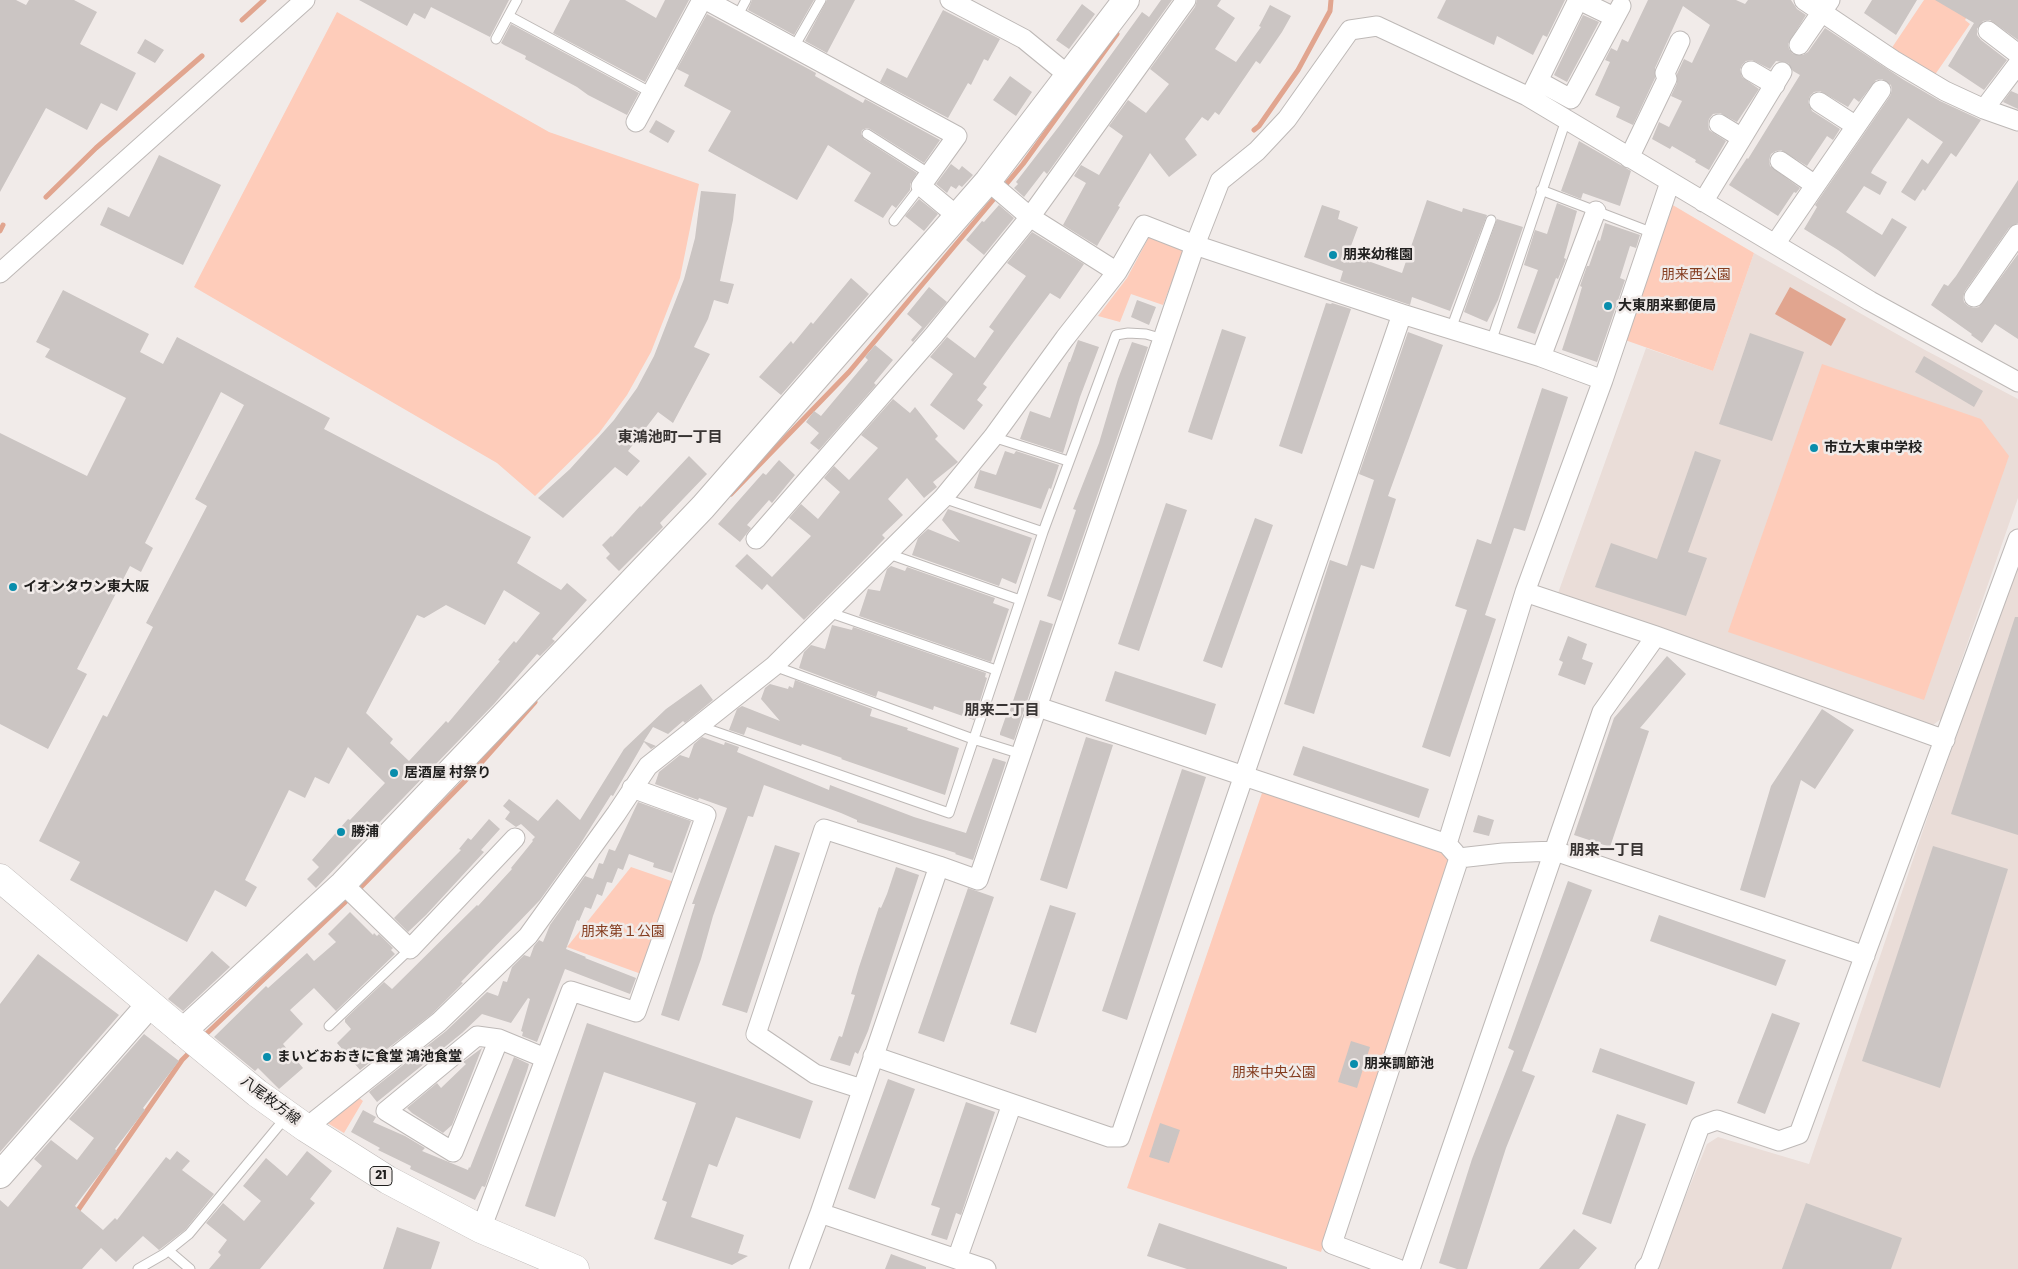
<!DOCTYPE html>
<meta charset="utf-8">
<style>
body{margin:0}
canvas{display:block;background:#f1ebe9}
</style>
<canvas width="2018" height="1269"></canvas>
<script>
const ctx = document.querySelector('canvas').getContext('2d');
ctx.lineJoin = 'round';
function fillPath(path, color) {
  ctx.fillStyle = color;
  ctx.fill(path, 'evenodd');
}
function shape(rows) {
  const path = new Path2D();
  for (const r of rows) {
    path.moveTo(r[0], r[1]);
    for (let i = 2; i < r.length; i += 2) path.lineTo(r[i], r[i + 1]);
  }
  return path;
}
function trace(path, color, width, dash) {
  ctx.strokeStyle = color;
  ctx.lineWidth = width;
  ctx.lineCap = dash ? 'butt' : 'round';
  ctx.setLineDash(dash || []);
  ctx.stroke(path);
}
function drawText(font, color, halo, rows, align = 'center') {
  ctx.font = font + ' Poppins,"Noto Sans JP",sans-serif';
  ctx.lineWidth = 5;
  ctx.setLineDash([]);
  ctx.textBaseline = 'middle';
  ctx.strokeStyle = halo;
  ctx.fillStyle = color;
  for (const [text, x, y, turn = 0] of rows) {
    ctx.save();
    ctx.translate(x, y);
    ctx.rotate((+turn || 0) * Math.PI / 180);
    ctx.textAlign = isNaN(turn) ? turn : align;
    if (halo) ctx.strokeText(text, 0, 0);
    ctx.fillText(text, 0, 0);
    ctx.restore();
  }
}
fillPath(shape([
 [1754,253,1925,350,2018,399,2018,498,1941,719,1933,725,1557,596,1646,348,1713,371],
 [2018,565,2018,1269,1656,1269,1707,1144,1718,1137,1809,1164,1930,810]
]), '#eaddd8');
fillPath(shape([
 [1924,0,1977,0,1965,20,1970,24,1932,79,1889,52],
 [337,12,549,132,699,184,680,278,651,352,627,395,599,433,535,496,497,463,194,287],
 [1671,204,1754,253,1713,371,1625,340],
 [1149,237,1185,247,1163,305,1131,294,1120,322,1098,316,1127,278],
 [1822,364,1981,419,2009,456,1924,700,1728,632],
 [1263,790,1446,853,1453,861,1321,1252,1127,1188],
 [631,867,677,883,644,975,567,947],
 [354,1094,363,1101,344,1133,324,1121]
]), '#feccba');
fillPath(shape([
 [1790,287,1846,319,1831,346,1775,314]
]), '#e1a58f');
trace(shape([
 [242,20,264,0],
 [1254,130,1259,126,1298,70,1330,11,1331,0],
 [1003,188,1023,164,1117,34],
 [46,197,96,148,202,56],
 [0,231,3,225],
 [731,494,849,372,998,194],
 [203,1037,359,889,464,782,535,702],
 [76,1213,182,1060,193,1049]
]), '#e1a58f', 5);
fillPath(shape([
 [0,0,16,0,26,5,29,0,74,0,97,12,80,44,136,73,117,111,101,103,87,130,46,108,0,192],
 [359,0,509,0,490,37,431,7,425,19,414,13,407,26],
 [570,0,625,0,656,18,665,0,689,0,645,82,553,33],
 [752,0,814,0,794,35,748,10],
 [827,0,855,0,827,53,805,41],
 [1161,0,1172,0,1047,174,1044,171,1024,197,1014,188,1018,184,1016,182,1060,125,1142,12,1149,17],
 [1197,0,1221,0,1217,6,1235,18,1215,49,1236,62,1261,27,1259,26,1270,5,1291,16,1282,32,1260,64,1256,61,1219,115,1215,112,1208,121,1202,117,1185,139,1197,155,1169,177,1150,153,1118,206,1120,207,1097,246,1063,225,1086,183,1074,176,1081,165,1099,175,1123,136,1109,126,1128,100,1146,113,1169,84,1150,69,1195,7],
 [1446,0,1565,0,1547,37,1543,35,1533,55,1497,36,1494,45,1437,18],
 [1648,0,1736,0,1745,4,1748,0,1791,0,1797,9,1806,15,1788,44,1789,49,1793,54,1803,55,1808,52,1825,28,1904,80,1940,101,1981,120,1956,157,1951,153,1925,191,1923,189,1915,201,1901,192,1922,159,1928,164,1943,142,1908,118,1873,169,1871,173,1887,182,1880,195,1864,186,1846,212,1882,235,1892,218,1907,227,1875,277,1838,250,1804,229,1817,207,1815,205,1890,96,1892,90,1891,85,1882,79,1876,80,1859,102,1854,98,1848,107,1820,91,1814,92,1810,96,1808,102,1812,111,1840,129,1833,140,1827,136,1807,166,1781,150,1776,151,1771,154,1769,160,1770,166,1800,188,1796,193,1794,192,1778,216,1729,185,1747,158,1748,159,1800,75,1793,71,1788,63,1776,61,1770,69,1752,60,1746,61,1742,65,1740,70,1742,77,1759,89,1737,122,1720,113,1713,114,1709,119,1708,124,1709,130,1726,141,1709,170,1695,162,1696,160,1672,146,1670,149,1652,139,1659,122,1669,127,1682,101,1671,96,1677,83,1677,74,1684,59,1692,63,1710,25,1683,6,1655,68,1655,78,1633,125,1616,117,1620,107,1595,95,1610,62,1605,60,1611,48,1617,51,1622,39,1628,42],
 [1872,0,1917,0,1896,35,1864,13],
 [1935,0,2018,0,2018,40,1990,20,1983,21,1977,29,1977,35,1981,40,2007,60,1984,90,1948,66,1974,23],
 [1082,4,1095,14,1069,49,1056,40],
 [943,10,1000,39,988,61,984,59,971,85,968,83,948,118,880,82,887,68,907,78],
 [707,14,816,73,815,76,863,103,865,99,940,140,924,163,870,129,867,128,862,130,861,134,864,139,917,173,910,184,910,190,896,208,892,205,883,218,854,201,871,173,828,145,797,200,708,151,731,111,684,86,689,75,677,69],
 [1583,15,1599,22,1567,82,1554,75],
 [511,24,639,93,627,115,588,95,577,87,525,59,526,56,504,45,501,43],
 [145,39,164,50,155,63,137,53],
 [1010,76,1032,92,1016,116,993,100],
 [2011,91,2018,94,2018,109,2003,102],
 [656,120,675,131,668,143,649,132],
 [1579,141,1631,171,1620,206,1583,193,1581,199,1561,191],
 [159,155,221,185,183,265,100,225,108,207,129,217],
 [951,164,959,170,962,166,973,175,962,187,959,185,956,189,951,186,947,193,936,184],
 [2018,180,2018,223,2009,228,1965,291,1963,297,1964,302,1968,306,1974,308,1979,307,2018,254,2018,339,1995,324,1982,343,1971,335,1972,334,1931,305,1944,284,1948,286,1956,276],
 [701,191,736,194,733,220,720,281,734,284,728,304,714,300,708,319,694,347,710,354,673,423,658,412,628,451,640,461,627,476,615,467,563,518,538,498,570,469,614,420,637,388,654,356,684,279,695,238],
 [919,199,938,214,924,231,905,216],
 [1427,200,1462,212,1463,208,1487,215,1450,311,1412,297,1410,305,1340,281,1343,271,1304,257,1322,205,1340,211,1338,219,1358,227,1348,254,1402,273],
 [1557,203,1577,211,1564,258,1566,259,1558,279,1556,278,1535,334,1517,328,1538,270,1524,265,1535,230,1547,234],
 [999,205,1014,218,984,255,966,240,982,221,984,222],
 [1497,219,1523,227,1498,300,1487,322,1464,312],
 [1605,223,1640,235,1636,248,1630,246,1620,278,1625,280,1597,362,1562,350,1577,304,1582,287,1580,286,1587,266,1589,266,1598,240,1600,241],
 [1032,232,1084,264,1060,299,1050,293,1012,344,983,384,987,387,977,400,983,405,964,430,930,405,953,374,930,357,947,337,975,358,994,331,989,327,1026,276,1007,263],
 [851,278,869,294,781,395,759,377,791,341,793,344,811,322,813,324],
 [929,287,947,302,913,342,911,340,922,327,907,314],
 [63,290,149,334,140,352,163,364,177,337,330,418,324,429,531,537,517,563,561,590,567,583,587,600,552,639,555,641,540,656,537,654,494,704,316,888,307,879,319,867,312,860,348,819,350,820,385,783,348,747,329,784,315,777,305,798,289,790,245,880,257,887,246,907,215,890,187,942,70,880,80,862,39,841,103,715,107,717,153,627,146,623,207,506,195,499,244,405,221,392,145,543,153,548,141,572,130,566,77,669,87,674,48,749,0,724,0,433,87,476,126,398,45,357,50,349,36,342],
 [504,590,540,613,516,643,514,641,498,660,500,661,448,723,446,721,409,761,390,743,393,739,366,713,417,615,424,618,446,605,485,625],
 [1137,300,1156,307,1149,325,1131,317],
 [1326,303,1331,304,1332,303,1351,309,1302,454,1279,446],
 [1222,329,1246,337,1212,440,1188,432],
 [1408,332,1443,345,1388,496,1396,499,1374,569,1361,565,1314,714,1284,704,1330,560,1347,566,1374,480,1359,474],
 [1750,333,1804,352,1772,441,1719,424],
 [1078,340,1099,347,1080,397,1063,453,1020,439,1030,411,1050,418,1069,362,1070,362],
 [1132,342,1148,347,1061,601,1047,596,1076,510,1073,509,1099,443,1118,379],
 [875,345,893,360,874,383,876,385,819,450,810,443,819,433,806,422,814,411,821,416,868,360,865,357],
 [1924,356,1983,391,1974,407,1915,372],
 [1542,388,1568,397,1525,531,1514,528,1485,615,1496,619,1450,757,1422,747,1467,610,1455,606,1477,539,1491,544],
 [893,399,910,413,915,407,938,436,935,439,958,462,933,482,937,487,924,498,907,478,888,499,903,515,882,535,885,538,867,557,804,620,767,584,762,590,735,566,747,554,772,577,811,536,789,518,801,504,818,519,840,492,824,478,834,466,849,480,878,448,861,435],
 [1005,451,1014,454,1016,451,1059,465,1051,489,1049,488,1041,509,974,488,980,470,996,475],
 [1695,451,1721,460,1688,552,1707,558,1686,616,1595,587,1611,543,1657,559],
 [689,456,707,474,660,523,663,527,619,571,606,558,610,554,602,545,611,536,612,537,640,506,641,507],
 [779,460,795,475,772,503,769,500,747,525,751,528,740,542,718,524,763,473,766,475],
 [1166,503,1187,510,1139,651,1118,644],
 [948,509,1032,538,1016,584,1002,578,999,586,912,555,918,538,928,529,960,542,942,520],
 [1255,518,1273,525,1222,668,1203,661],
 [891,566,905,571,907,567,995,598,993,603,1009,609,991,662,859,616,868,589,880,591,887,569],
 [2015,617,2018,617,2018,835,1951,814],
 [1040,620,1053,624,1014,740,1000,735,1000,733,1006,716,1008,716],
 [832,625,852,630,853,627,986,673,985,677,987,678,974,720,934,706,933,710,878,691,876,697,799,668,804,652,811,645,825,649],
 [1568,636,1587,644,1582,659,1593,663,1585,685,1558,675,1563,662,1559,660],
 [1667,656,1686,674,1640,728,1649,731,1610,847,1574,835,1614,718],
 [1115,671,1216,704,1206,735,1105,701],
 [795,680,872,709,870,716,908,728,907,730,959,748,945,795,841,759,842,758,802,744,801,746,747,727,744,735,729,730,737,709,742,706,780,721,761,699,765,688,770,684,788,689,789,686,793,688],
 [701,684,713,700,685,723,683,721,668,734,653,727,644,741,656,746,651,749,644,742,613,796,611,795,579,846,540,900,461,982,463,983,432,1014,360,1070,337,1043,351,1029,345,1022,345,1019,384,982,392,989,477,905,478,906,512,869,511,868,533,841,532,840,535,837,521,824,516,827,505,819,510,812,503,806,509,799,538,821,557,799,580,820,624,749,666,709],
 [1822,709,1854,730,1815,789,1801,780,1765,898,1740,890,1771,786],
 [702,737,724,745,725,742,739,747,737,752,829,790,830,785,914,817,966,833,993,758,1006,762,973,860,955,854,956,853,857,822,857,820,841,813,764,785,753,817,748,816,713,916,701,959,679,1021,661,1015,695,904,692,904,727,808,699,798,698,800,655,784,659,772,680,755,689,758,694,744],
 [1086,737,1113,745,1067,889,1040,880],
 [1303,746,1429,789,1419,818,1293,775],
 [1182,769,1206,777,1127,1020,1102,1011],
 [638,802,691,821,672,873,653,867,654,863,629,854,623,870,618,868,612,883,607,882,602,896,597,894,591,909,585,907,579,921,577,920,566,949,586,957,585,958,636,978,630,994,565,969,537,1042,522,1036,523,1032,521,1031,530,999,528,998,511,1023,482,1014,462,1033,377,1102,369,1092,446,1031,487,992,498,996,503,981,507,982,512,967,524,955,530,957,534,946,539,940,543,942,550,925,585,876,593,879,599,863,603,864,609,849,615,851],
 [1478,815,1494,820,1489,836,1473,832],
 [489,819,500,829,481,850,484,852,426,915,408,932,394,918,461,850,459,849,468,838,471,840],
 [775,845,800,853,747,1013,722,1005],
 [1933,846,2008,869,1940,1088,1862,1061],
 [896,867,919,875,868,1031,858,1054,855,1052,850,1066,830,1060,839,1036,842,1037,855,995,851,994,859,967,879,907,881,908,887,894],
 [1568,881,1592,890,1522,1071,1535,1076,1506,1148,1467,1269,1457,1269,1439,1263,1472,1159,1514,1051,1508,1048],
 [968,888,994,897,944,1042,918,1033],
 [1050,905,1076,913,1036,1033,1010,1024],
 [350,912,373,935,374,933,377,936,379,934,393,948,391,950,395,954,336,1011,314,988,290,1010,303,1024,283,1044,303,1068,279,1089,258,1068,255,1071,214,1037,266,986,268,988,307,953,314,961,336,942,328,934],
 [1659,915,1786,960,1776,986,1650,941],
 [212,951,230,967,183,1011,168,999],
 [38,954,119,1015,0,1152,0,1004],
 [1772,1013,1800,1023,1765,1114,1737,1103],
 [587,1023,813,1101,800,1139,736,1117,717,1167,709,1164,691,1217,744,1235,738,1253,748,1256,732,1265,654,1239,667,1202,662,1200,696,1103,604,1072,555,1217,525,1206],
 [144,1034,179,1061,143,1108,145,1110,115,1149,117,1151,75,1206,103,1230,115,1218,117,1220,166,1157,170,1160,177,1151,190,1161,182,1170,214,1194,185,1230,159,1250,143,1236,116,1262,101,1248,82,1269,0,1269,0,1200,8,1207,42,1166,34,1159,51,1140,77,1160,94,1138,69,1119],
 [1351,1041,1370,1047,1357,1088,1338,1082],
 [482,1048,452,1125,443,1133,412,1113,407,1108,437,1083,441,1088,466,1064,463,1062],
 [1600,1048,1695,1082,1687,1105,1592,1072],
 [514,1057,529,1064,527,1071,485,1187,482,1186,475,1200,410,1169,411,1166,378,1150,380,1148,351,1132,363,1110,376,1117,373,1122,405,1136,425,1148,422,1151,468,1170,469,1167,470,1168],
 [888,1079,915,1089,875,1199,848,1189],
 [966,1102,995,1112,961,1215,956,1213,947,1240,931,1235,940,1208,931,1205],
 [1617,1114,1646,1124,1611,1224,1582,1214],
 [1160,1123,1180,1130,1169,1163,1149,1157],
 [307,1151,332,1171,310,1199,315,1203,260,1269,209,1269,221,1255,218,1252,227,1240,206,1223,223,1203,244,1221,261,1201,243,1186,266,1158,287,1176],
 [1806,1203,1902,1238,1891,1269,1782,1269],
 [1159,1223,1287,1267,1287,1269,1187,1269,1147,1256],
 [397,1227,440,1242,431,1269,383,1269],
 [1574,1229,1597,1248,1579,1269,1539,1269],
 [891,1254,926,1267,926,1269,885,1269]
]), '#cbc5c3');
const lane = shape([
 [509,16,652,93],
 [737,17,746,0],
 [496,39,517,0],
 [794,47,821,0],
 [867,134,930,174],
 [1541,190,1653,233],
 [894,221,921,186],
 [1451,329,1491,220],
 [1491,342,1566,120],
 [993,437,1068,461],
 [943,498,1043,532],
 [886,553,1020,600],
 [828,612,996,670],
 [774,666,973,739,1021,754],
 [699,726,949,813,1043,532,1116,335,1128,333,1146,334,1163,339],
 [329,1026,410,949],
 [169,1251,190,1269],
 [138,1269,164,1254,189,1234,286,1117]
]);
const street = shape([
 [706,0,957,136,921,186,957,216],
 [950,0,1024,39,1068,75],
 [1579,0,1614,17],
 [1804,0,1893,60,1945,91,1984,109,2018,121],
 [1988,31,2018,54],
 [1799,45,1830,0],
 [1751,71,1775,85],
 [1538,81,1571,99,1621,6],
 [1533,91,1578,0],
 [1819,102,1856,126],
 [1984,109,2018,64],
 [636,122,702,0],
 [1719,124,1742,138],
 [1629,158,1667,79,1665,73,1680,41],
 [1780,161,1815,185],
 [988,181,1030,217,1117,272,1144,225,1195,245,1402,314,1541,357,1603,380],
 [1703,202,1782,72],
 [1775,244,1881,90],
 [0,273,305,0],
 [1974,297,2018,234],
 [1541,357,1596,211],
 [756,539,934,335,1030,217,1186,0],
 [1525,592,1656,636,1945,740],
 [1038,707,1447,844,1455,853],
 [1447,844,1525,592,1603,380,1670,182],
 [1459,858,1503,853,1555,851,1865,956],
 [343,884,410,949,515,838],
 [499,1039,453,1152,386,1111,477,1036,499,1039,545,1058],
 [873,1056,1109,1137,1120,1137,1402,314],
 [862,1089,815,1074,756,1034,824,829,939,866],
 [306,1128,439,1022,528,936,616,814,648,766,774,666,943,498,993,437,1065,338,1117,272],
 [820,1213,986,1269],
 [481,1229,571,991,636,1012,706,815,632,788],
 [957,1259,1012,1104],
 [799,1269,820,1213,939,866,978,880,1195,245,1220,181,1257,151,1287,119,1350,30,1377,26,1527,96,1870,301,2018,382],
 [1398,1269,1332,1244,1459,858],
 [1410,1269,1602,712,1656,636],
 [1645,1269,1650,1263,1700,1126,1717,1120,1779,1141,1799,1134,2018,539]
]);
const secondary = shape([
 [182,1032,343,884,703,507,988,181,1126,0],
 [0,1175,150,1004]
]);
const primary = shape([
 [0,878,188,1036,257,1093,306,1128,388,1180,481,1229,575,1269]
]);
trace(lane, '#beb9b7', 11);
trace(street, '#beb9b7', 21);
trace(secondary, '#beb9b7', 28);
trace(primary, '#beb9b7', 29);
trace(lane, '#fff', 9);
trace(street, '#fff', 19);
trace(secondary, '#fff', 26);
trace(primary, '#fff', 28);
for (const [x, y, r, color] of [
 [1333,255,5,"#088dac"],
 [1608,306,5,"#088dac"],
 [1814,448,5,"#088dac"],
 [13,587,5,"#088dac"],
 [394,773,5,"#088dac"],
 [341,832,5,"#088dac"],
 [267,1057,5,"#088dac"],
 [1354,1064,5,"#088dac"]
]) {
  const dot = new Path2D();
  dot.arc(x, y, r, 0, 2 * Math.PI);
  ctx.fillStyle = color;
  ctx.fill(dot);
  trace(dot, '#f1ebe9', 2);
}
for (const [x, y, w] of [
 [381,1176,22]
]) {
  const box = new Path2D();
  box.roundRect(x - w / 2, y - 9.5, w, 19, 4);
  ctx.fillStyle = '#f1ebe9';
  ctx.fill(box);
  trace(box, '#21201f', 1);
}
drawText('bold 12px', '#21201f', null, [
 ["21",381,1176]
]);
drawText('bold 14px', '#21201f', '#f1ebe9', [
 ["朋来幼稚園",1343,255],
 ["大東朋来郵便局",1618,306],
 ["市立大東中学校",1824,448],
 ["イオンタウン東大阪",23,587],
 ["居酒屋 村祭り",404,773],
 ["勝浦",351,832],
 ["まいどおおきに食堂 鴻池食堂",277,1057],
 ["朋来調節池",1364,1064]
], 'left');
drawText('14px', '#843c1f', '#f1ebe9', [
 ["朋来西公園",1696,275],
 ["朋来第１公園",623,932],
 ["朋来中央公園",1274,1073]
]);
drawText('14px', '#21201f', '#f1ebe9', [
 ["八尾枚方線",270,1101,37]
]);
drawText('bold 15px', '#383433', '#f1ebe9', [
 ["東鴻池町一丁目",670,438],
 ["朋来二丁目",1002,711],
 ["朋来一丁目",1607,851]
]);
</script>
